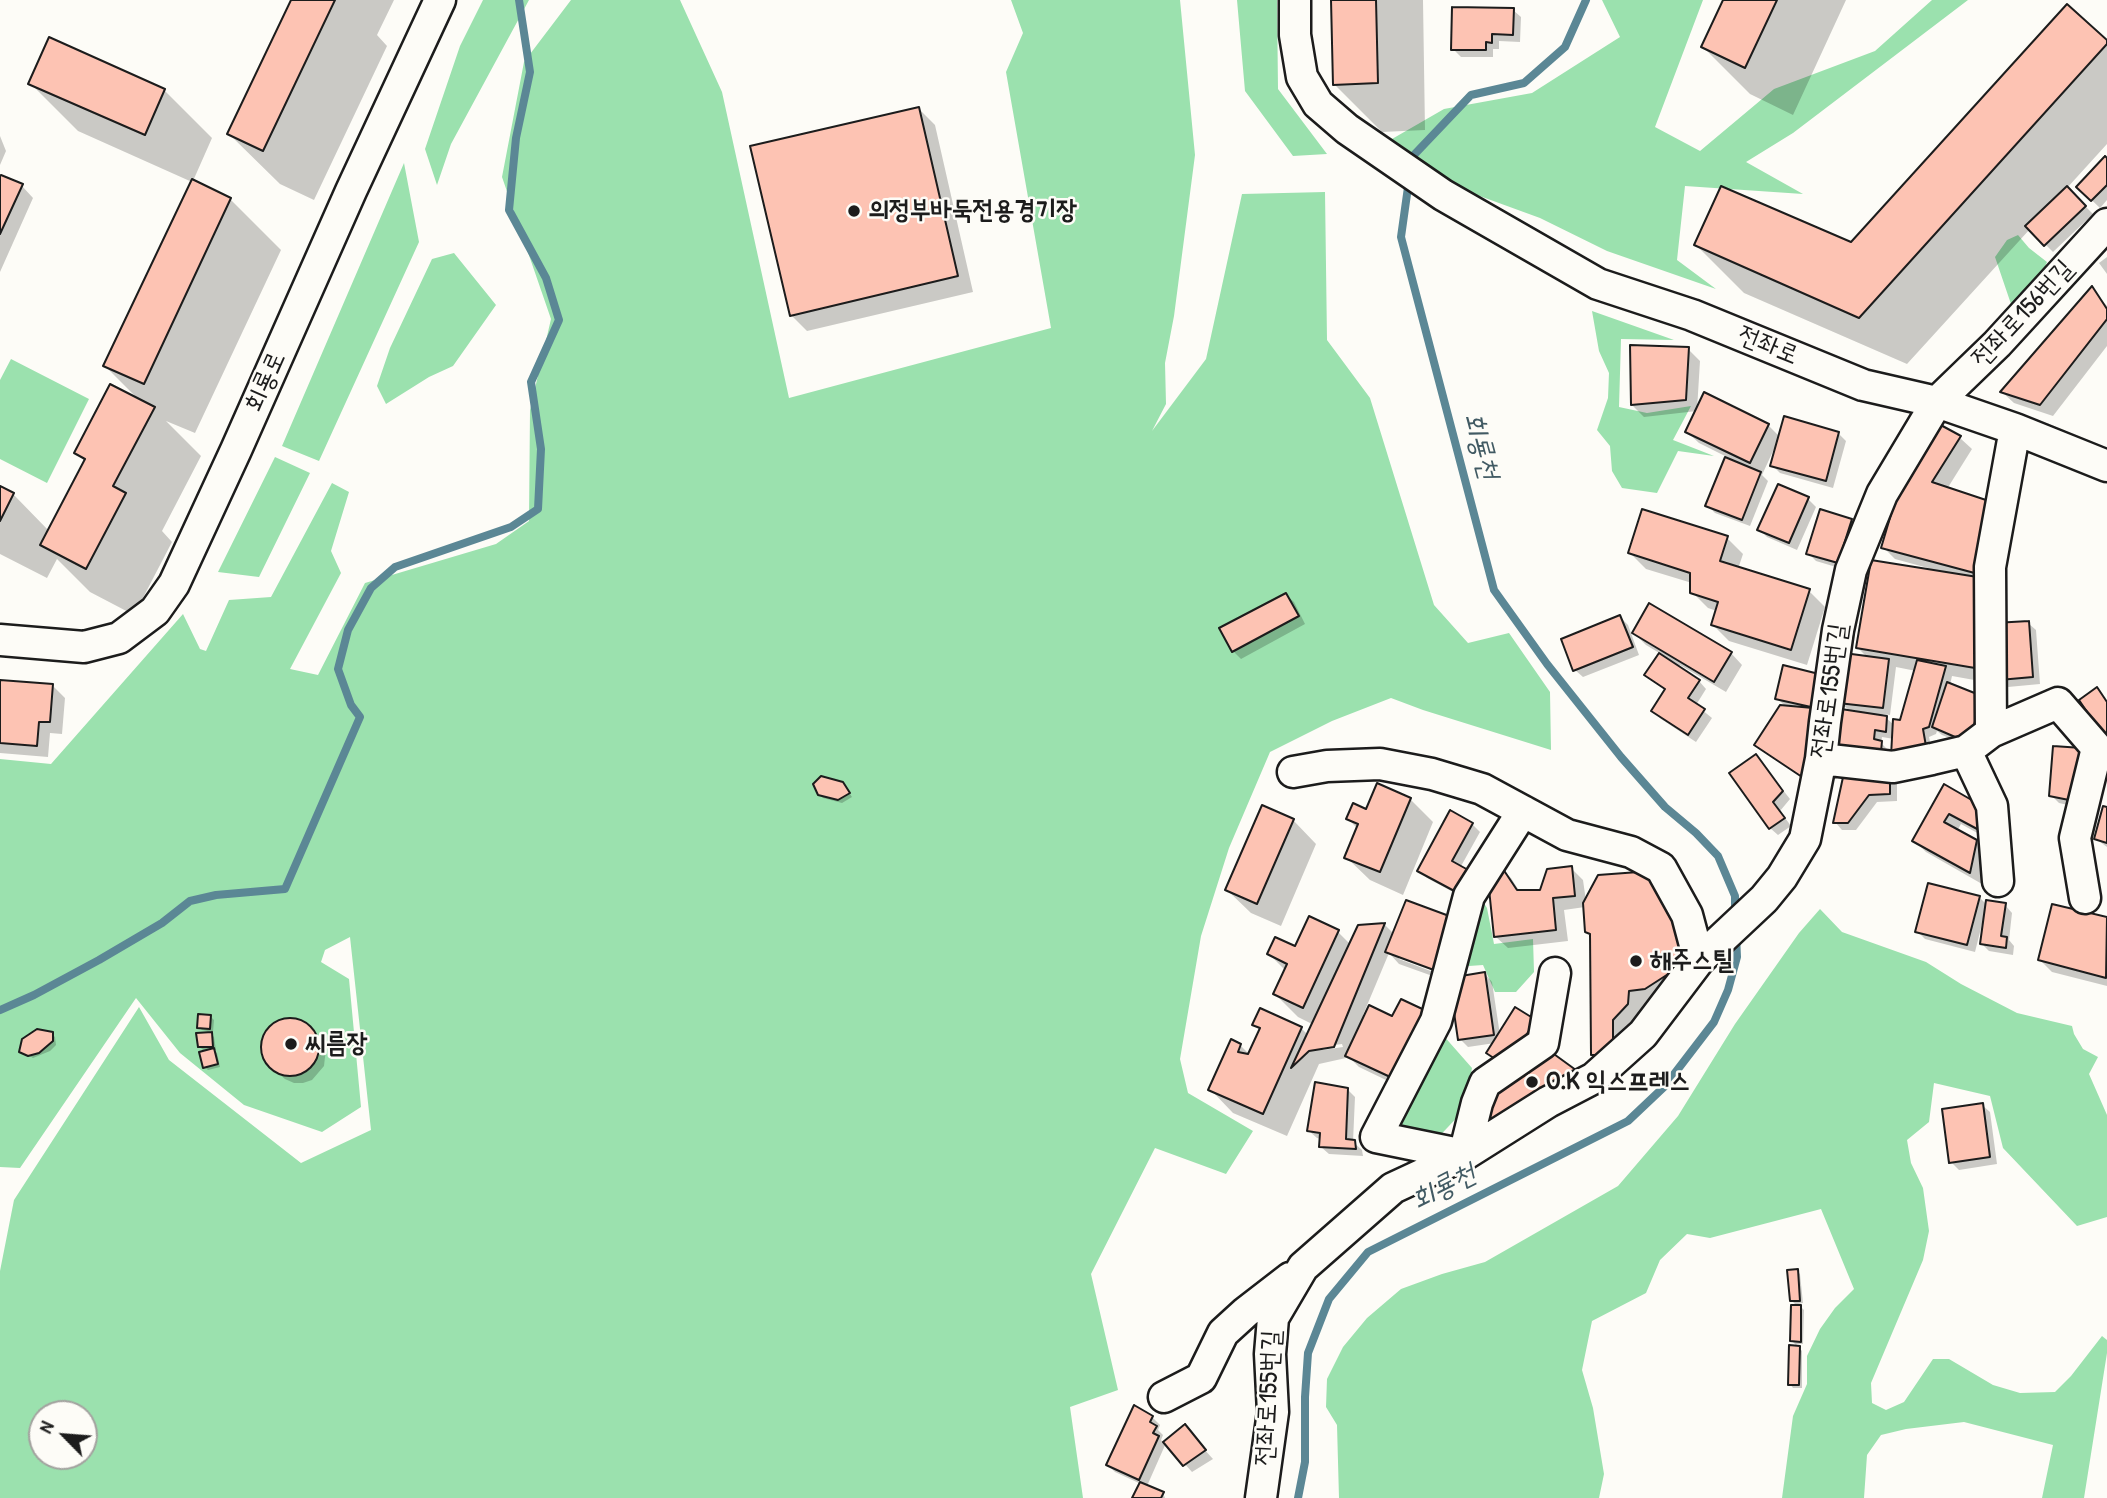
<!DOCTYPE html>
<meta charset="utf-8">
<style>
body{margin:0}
#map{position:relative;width:2107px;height:1498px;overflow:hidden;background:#fdfcf7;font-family:"Patrick Hand",sans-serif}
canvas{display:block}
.north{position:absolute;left:28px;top:1400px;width:70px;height:70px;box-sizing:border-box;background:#fdfcf7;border:2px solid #a3a29f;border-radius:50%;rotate:295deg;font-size:19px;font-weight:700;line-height:28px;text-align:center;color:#1c1c1c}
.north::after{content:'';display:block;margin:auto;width:24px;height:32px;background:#1c1c1c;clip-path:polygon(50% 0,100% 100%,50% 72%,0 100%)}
</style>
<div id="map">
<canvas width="2107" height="1498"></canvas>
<div class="north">N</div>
</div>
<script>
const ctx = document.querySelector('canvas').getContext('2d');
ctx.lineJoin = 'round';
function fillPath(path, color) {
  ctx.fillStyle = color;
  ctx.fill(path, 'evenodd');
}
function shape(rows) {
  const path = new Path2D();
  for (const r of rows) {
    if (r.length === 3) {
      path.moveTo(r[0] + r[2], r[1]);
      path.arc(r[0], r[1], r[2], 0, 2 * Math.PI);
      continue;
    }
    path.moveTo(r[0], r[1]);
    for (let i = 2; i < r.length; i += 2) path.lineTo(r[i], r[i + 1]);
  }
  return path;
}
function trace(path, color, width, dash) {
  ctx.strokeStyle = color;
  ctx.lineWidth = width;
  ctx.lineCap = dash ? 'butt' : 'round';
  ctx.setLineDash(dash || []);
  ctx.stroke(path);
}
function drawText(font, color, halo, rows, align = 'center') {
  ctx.font = font + ' "Patrick Hand","Poor Story",sans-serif';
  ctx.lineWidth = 5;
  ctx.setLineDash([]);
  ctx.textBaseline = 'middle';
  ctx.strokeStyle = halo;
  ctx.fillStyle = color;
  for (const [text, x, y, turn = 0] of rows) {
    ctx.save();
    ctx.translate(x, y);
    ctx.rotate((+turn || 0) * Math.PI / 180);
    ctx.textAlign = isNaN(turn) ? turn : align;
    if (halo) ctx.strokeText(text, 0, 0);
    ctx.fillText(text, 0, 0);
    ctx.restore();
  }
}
fillPath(shape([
 [483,0,529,0,451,144,437,185,425,149,460,46],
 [571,0,680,0,722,92,789,398,1051,328,1006,72,1023,33,1011,0,1180,0,1195,155,1174,316,1165,363,1166,404,1152,431,1206,359,1242,194,1325,192,1327,340,1370,398,1434,605,1468,643,1509,633,1550,692,1551,750,1423,710,1391,698,1332,721,1270,752,1229,848,1201,936,1180,1059,1188,1093,1253,1131,1226,1174,1155,1148,1091,1274,1118,1390,1070,1407,1083,1498,0,1498,0,1271,14,1200,139,1007,169,1060,301,1163,371,1130,350,937,325,950,321,962,349,979,361,1107,322,1132,244,1105,180,1053,136,998,20,1168,0,1167,0,759,51,764,183,614,200,649,206,651,229,600,271,597,332,483,349,492,331,551,341,573,290,669,318,675,365,583,496,544,529,521,530,410,551,319,502,177,524,62],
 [42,1414,84,1414,84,1456,42,1456],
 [1237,0,1277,0,1278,89,1327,154,1293,156,1245,91],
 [1602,0,1703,0,1655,127,1700,151,1774,89,1875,51,1932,0,1968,0,1793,133,1746,162,1803,194,1685,186,1677,260,1716,289,1607,251,1540,218,1466,191,1392,139,1444,109,1532,93,1620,37],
 [404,163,419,242,319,461,282,446],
 [2018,235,2029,248,2047,262,2039,280,2011,304,1995,257,2007,240],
 [454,253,496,305,453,366,429,377,386,404,377,386,390,348,432,259],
 [1592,311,1674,340,1621,339,1619,407,1647,413,1691,406,1673,440,1714,456,1678,451,1657,493,1622,488,1612,471,1610,446,1597,430,1608,398,1609,373,1599,351],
 [11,359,89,399,47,483,0,459,0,380],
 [275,457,310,473,259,577,218,572],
 [1475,889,1487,908,1494,944,1533,939,1534,972,1516,992,1495,992,1483,965,1455,967],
 [1820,909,1842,932,1926,962,1961,984,2017,1013,2072,1026,2074,1034,2083,1049,2098,1057,2089,1074,2107,1115,2107,1217,2077,1226,2003,1148,1990,1096,1934,1083,1929,1122,1907,1140,1911,1163,1923,1188,1929,1231,1923,1260,1871,1383,1872,1403,1886,1410,1904,1402,1933,1359,1949,1359,1993,1385,2020,1393,2055,1392,2071,1376,2102,1336,2107,1340,2107,1353,2084,1498,2042,1498,2053,1445,1964,1422,1906,1429,1881,1435,1867,1455,1864,1498,1782,1498,1793,1416,1807,1384,1807,1356,1820,1329,1835,1308,1854,1289,1821,1209,1710,1238,1687,1234,1660,1260,1646,1293,1592,1321,1582,1370,1593,1408,1604,1474,1599,1498,1339,1498,1337,1425,1326,1407,1327,1379,1343,1347,1367,1318,1401,1289,1442,1274,1485,1262,1618,1186,1678,1116,1735,1024,1799,933],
 [1435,1026,1472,1068,1464,1110,1432,1144,1385,1132]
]), '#9be1ae');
fillPath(shape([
 [293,0,394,0,377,35,387,46,314,200,280,184,229,134],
 [1333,0,1423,0,1425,130,1382,132,1334,84],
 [1724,0,1846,0,1793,115,1750,94,1703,47],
 [1513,10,1521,17,1520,42,1499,41,1499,49,1493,49,1493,57,1461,57,1453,49],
 [2107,42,2107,144,2067,188,2093,214,2053,252,2030,229,1907,364,1744,293,1696,245,1851,244],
 [30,83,164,90,212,138,193,181,230,199,281,250,195,433,166,421,201,456,162,531,172,542,134,615,90,592,57,559,47,578,0,554,0,488,13,494,49,531,85,462,76,452,139,400,105,366,192,182,78,131],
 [919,109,935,125,973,292,807,331,791,315],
 [0,136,6,151,0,165],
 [2107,160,2107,200,2100,208,2078,187],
 [0,178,22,186,33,198,0,272],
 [2107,257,2107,274,2099,263],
 [2092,288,2107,306,2107,346,2053,416,2014,403,2002,392],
 [1688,349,1700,361,1697,410,1768,425,1780,437,1785,419,1839,434,1846,441,1833,488,1780,473,1772,465,1776,450,1774,449,1762,475,1768,481,1750,526,1715,513,1707,505,1727,457,1699,443,1687,432,1697,411,1644,417,1632,405],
 [1937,425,1960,438,1972,449,1947,489,1993,585,2000,625,2028,623,2036,630,2040,684,2008,687,2000,679,1991,683,1952,676,1950,685,1981,697,1977,749,1942,735,1937,731,1936,734,1929,737,1934,760,1894,739,1882,737,1881,743,1889,751,1887,769,1851,712,1840,702,1868,658,1858,648,1927,570,1928,568,1895,559,1883,547],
 [1896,667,1916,671,1902,722,1895,726,1882,714,1890,715],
 [1808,499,1816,507,1797,550,1767,537,1759,529],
 [1851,521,1859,528,1846,570,1816,561,1808,553],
 [1727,538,1743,554,1738,569,1809,591,1825,607,1807,665,1729,641,1713,625,1717,611,1708,608,1692,592,1692,583,1646,569,1630,553],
 [1286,595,1294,602,1305,624,1241,659,1233,651],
 [1620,617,1628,625,1639,655,1583,677,1575,670],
 [1634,633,1731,653,1742,665,1726,692,1680,665,1678,668,1699,681,1706,689,1696,705,1712,718,1696,742,1661,719,1653,711,1667,691,1647,675,1661,654,1646,645],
 [1818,675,1813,785,1764,752,1756,744,1786,707,1777,698],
 [0,682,53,686,65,698,62,734,50,733,48,757,0,753],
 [1756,756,1790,799,1780,811,1791,826,1778,835,1770,828],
 [2088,757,2081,808,2059,803,2051,795],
 [1889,774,1897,782,1897,801,1877,802,1856,830,1842,830,1835,822],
 [1944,786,1990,840,1961,824,1957,831,1976,841,1988,853,1982,884,1926,852,1914,840],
 [846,788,852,797,842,803,823,798,819,794],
 [1410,799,1433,822,1403,895,1370,880,1346,857,1358,829,1348,819,1367,811],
 [2107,809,2107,847,2096,839],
 [1293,820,1316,844,1281,926,1251,913,1227,890],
 [1472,824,1480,832,1460,868,1466,899,1427,878,1419,870],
 [1500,867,1511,878,1520,892,1541,892,1571,868,1583,880,1586,901,1651,873,1700,970,1662,1004,1645,1007,1643,1020,1628,1037,1629,1070,1609,1070,1593,1054,1592,936,1587,931,1585,907,1564,910,1568,941,1508,948,1496,937],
 [1979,897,1987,905,2005,905,2012,913,2009,940,2014,946,2013,955,1989,951,1982,944,1984,925,1982,924,1975,952,1925,939,1917,931],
 [1407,902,1459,921,1471,933,1455,979,1485,974,1492,982,1500,1035,1516,1010,1535,1022,1543,1029,1514,1072,1488,1053,1495,1043,1468,1047,1460,1039,1452,983,1399,964,1389,953,1363,1015,1366,1016,1370,1008,1393,1018,1402,1002,1432,1016,1444,1028,1413,1093,1359,1067,1347,1055,1346,1058,1319,1064,1287,1136,1233,1113,1210,1089,1232,1041,1240,1045,1250,1055,1261,1031,1254,1025,1261,1010,1301,1028,1308,1035,1314,1025,1298,1017,1275,994,1286,971,1269,954,1276,939,1296,948,1310,918,1338,932,1351,945,1360,927,1384,924,1394,934],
 [1399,956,1451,975,1449,978,1399,959],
 [1342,1044,1343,1047,1323,1050,1320,1047],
 [2054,906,2107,919,2107,986,2052,972,2040,960],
 [211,1017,214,1020,213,1032,202,1030,199,1027],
 [290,1019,307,1025,322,1040,326,1048,324,1066,312,1080,303,1083,294,1083,285,1079,278,1073,270,1064,263,1048,268,1031,282,1020],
 [52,1034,55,1037,56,1045,50,1051,33,1058,21,1051],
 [211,1034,214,1037,216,1050,213,1050,217,1053,220,1067,208,1070,205,1067,205,1052,200,1047],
 [1347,1089,1355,1097,1353,1142,1362,1150,1363,1156,1329,1154,1321,1147,1321,1139,1317,1138,1309,1131],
 [1982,1105,1990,1112,1997,1164,1959,1170,1951,1162],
 [1797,1271,1800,1274,1803,1303,1798,1304,1804,1310,1803,1344,1796,1344,1802,1351,1802,1388,1793,1388,1790,1384,1798,1347,1792,1341,1798,1307,1792,1301],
 [1152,1417,1160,1425,1158,1430,1163,1435,1161,1440,1164,1443,1184,1427,1213,1459,1192,1472,1166,1443,1147,1486,1163,1493,1165,1498,1134,1498,1141,1484,1115,1472,1108,1465]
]), '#0003');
trace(shape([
 [1411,167,1412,157,1471,95,1524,83,1565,47,1586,0],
 [1409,180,1401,237,1494,590,1547,664,1621,757,1665,807,1696,833,1718,856,1735,896,1735,915],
 [0,1010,34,995,99,960,162,923,190,901,216,895,285,889,360,717,351,705,338,669,348,630,371,588,395,567,511,527,538,509,541,449,531,382,559,320,546,278,509,210,516,138,530,72,519,0],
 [1298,1498,1305,1462,1305,1397,1308,1353,1329,1299,1368,1252,1628,1121,1665,1086,1714,1022,1728,990,1737,957,1736,935]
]), '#5b8795', 8);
const building = shape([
 [291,0,335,0,263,151,227,134,291,0],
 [1331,0,1376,0,1378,83,1333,85,1331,0],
 [1723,0,1777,0,1745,68,1701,47,1723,0],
 [2067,4,2107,40,2107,44,1859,318,1694,245,1721,186,1851,242,2067,4],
 [1452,7,1514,8,1513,35,1492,34,1492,43,1486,42,1486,50,1451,50,1452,7],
 [49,37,165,89,145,135,28,84,49,37],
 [919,107,958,276,790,316,750,146,919,107],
 [2105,156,2107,158,2107,185,2091,201,2076,187,2105,156],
 [1,175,23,184,0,234,0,176,1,175],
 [192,179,231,198,144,384,103,366,192,179],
 [2067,186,2086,206,2044,246,2025,226,2067,186],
 [2092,286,2107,309,2107,319,2040,405,2000,392,2092,286],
 [1630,345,1689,347,1686,400,1631,405,1630,345],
 [110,384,155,407,113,486,126,493,86,569,40,545,85,459,74,453,110,384],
 [1704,392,1769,424,1750,463,1685,432,1704,392],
 [1784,416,1839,432,1826,481,1770,466,1784,416],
 [1937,423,1961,436,1932,482,1998,504,1982,575,1881,548,1900,484,1937,423],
 [1725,457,1761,472,1742,520,1705,506,1725,457],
 [1778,484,1809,497,1789,543,1757,530,1778,484],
 [0,486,14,493,0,521,0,486],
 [1642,509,1728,536,1720,561,1810,589,1791,650,1711,625,1718,602,1690,593,1690,573,1628,553,1642,509],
 [1820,509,1852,519,1838,563,1806,554,1820,509],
 [1871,560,1990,579,1975,668,1856,648,1871,560],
 [1286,593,1299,616,1232,652,1219,628,1286,593],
 [1649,603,1732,652,1714,682,1632,633,1649,603],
 [1620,615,1633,647,1573,671,1561,639,1620,615],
 [2029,621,2033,677,1999,680,1994,623,2029,621],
 [1659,653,1700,680,1688,698,1705,709,1688,735,1651,711,1665,689,1644,675,1659,653],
 [1844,653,1889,659,1883,708,1838,703,1844,653],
 [1917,660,1946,666,1929,727,1923,729,1927,752,1891,756,1893,719,1900,720,1917,660],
 [1783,665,1819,674,1811,707,1775,699,1783,665],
 [0,680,53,684,50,722,39,722,37,746,0,743,0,680],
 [1947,682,1982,696,1969,743,1932,727,1947,682],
 [2097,687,2107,702,2107,742,2079,700,2097,687],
 [1780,705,1813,708,1805,779,1754,745,1780,705],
 [1841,709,1887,716,1886,732,1875,730,1874,739,1882,741,1880,762,1849,758,1836,740,1841,709],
 [2053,746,2082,748,2074,801,2049,796,2053,746],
 [1756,754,1783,791,1773,802,1785,818,1769,829,1729,773,1756,754],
 [1845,768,1890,772,1890,794,1869,795,1848,823,1833,823,1845,768],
 [821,776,843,782,850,793,838,800,818,795,813,784,821,776],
 [1377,783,1411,798,1380,872,1344,858,1358,824,1346,819,1353,803,1366,809,1377,783],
 [1944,784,1982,806,1979,830,1949,814,1944,822,1977,840,1970,873,1912,841,1944,784],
 [1262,805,1294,819,1257,904,1225,890,1262,805],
 [2103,806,2107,807,2107,843,2094,839,2103,806],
 [1450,810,1473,823,1452,861,1470,871,1458,893,1417,871,1450,810],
 [1499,863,1517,890,1540,890,1547,869,1572,866,1575,896,1553,898,1556,930,1494,937,1489,889,1499,863],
 [1652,871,1685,953,1676,969,1645,989,1629,991,1628,1004,1613,1020,1613,1055,1591,1055,1590,934,1585,932,1583,903,1598,875,1652,871],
 [1928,883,1980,896,1967,945,1915,932,1928,883],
 [1406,900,1460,920,1442,973,1385,952,1406,900],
 [1986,900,2006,903,2001,936,2007,937,2006,948,1980,944,1986,900],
 [2052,904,2107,917,2106,978,2038,960,2052,904],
 [1309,916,1339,930,1303,1008,1273,994,1287,964,1267,954,1275,937,1295,946,1309,916],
 [1385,923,1334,1047,1309,1051,1291,1068,1358,925,1385,923],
 [1485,972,1494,1035,1458,1040,1449,978,1485,972],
 [1401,999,1433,1014,1401,1082,1345,1056,1369,1005,1392,1016,1401,999],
 [1515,1007,1536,1020,1506,1066,1486,1053,1515,1007],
 [1260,1008,1302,1027,1263,1114,1208,1090,1231,1039,1241,1044,1238,1052,1248,1054,1260,1028,1252,1025,1260,1008],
 [198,1014,211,1015,210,1029,197,1028,198,1014],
 [290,1047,29],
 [37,1029,53,1032,53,1041,39,1053,28,1056,19,1052,22,1039,37,1029],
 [212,1032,213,1047,198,1047,196,1033,212,1032],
 [214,1048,218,1064,203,1068,199,1052,214,1048],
 [1547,1049,1580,1073,1500,1125,1478,1118,1485,1091,1547,1049],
 [1315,1082,1348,1088,1346,1139,1355,1140,1356,1149,1319,1147,1320,1133,1307,1131,1315,1082],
 [1983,1103,1990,1157,1949,1163,1942,1109,1983,1103],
 [1798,1269,1800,1301,1790,1301,1787,1270,1798,1269],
 [1791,1305,1801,1305,1801,1342,1790,1341,1791,1305],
 [1789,1345,1800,1346,1799,1385,1788,1385,1789,1345],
 [1134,1405,1153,1416,1150,1422,1157,1426,1153,1433,1159,1436,1139,1480,1106,1465,1134,1405],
 [1185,1424,1206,1450,1183,1466,1163,1442,1185,1424],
 [1140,1482,1164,1492,1161,1498,1132,1498,1140,1482]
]);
fillPath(building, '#fdc3b3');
trace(building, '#1c1c1c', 2);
const minor = shape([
 [1295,0,1295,35,1302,77,1318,104,1347,129,1443,195,1598,284,1692,315,1863,385,1937,402,2015,429,2107,466],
 [0,640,84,647,119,638,155,611,174,584,236,450,351,191,440,0],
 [1991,732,1990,567,2015,429],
 [1966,751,1992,806,1998,881],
 [1821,759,1893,767,1932,759,1966,751,1991,732,2058,703,2097,748,2075,838,2085,898],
 [1293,772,1327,766,1380,764,1432,774,1482,789,1567,835,1631,852,1661,868,1687,915,1699,960],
 [1523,811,1469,896,1436,1021,1376,1137,1464,1155,1477,1103,1485,1083,1543,1043,1555,973],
 [1164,1397,1201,1378,1223,1333,1246,1312,1290,1278],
 [1261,1498,1273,1412,1270,1354,1273,1318,1303,1267,1393,1188,1464,1155,1548,1102,1594,1078,1643,1034,1699,960,1764,899,1782,877,1805,839,1821,759,1825,722,1838,630,1851,570,1882,494,1937,402,1997,344,2107,224]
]);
trace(minor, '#1c1c1c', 35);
trace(minor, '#fdfcf7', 30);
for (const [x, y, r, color] of [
 [854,211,7,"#1c1c1c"],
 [1636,961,7,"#1c1c1c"],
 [291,1044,7,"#1c1c1c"],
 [1532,1082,7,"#1c1c1c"]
]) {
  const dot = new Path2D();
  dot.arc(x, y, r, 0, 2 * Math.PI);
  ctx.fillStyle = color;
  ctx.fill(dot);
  trace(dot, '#fdfcf7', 2.5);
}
drawText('bold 26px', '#1c1c1c', '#fdfcf7', [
 ["의정부바둑전용경기장",868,211],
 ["해주스틸",1650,961],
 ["씨름장",305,1044],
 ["O.K 익스프레스",1546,1082]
], 'left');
drawText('26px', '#1c1c1c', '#fdfcf7', [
 ["전좌로156번길",2023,314,-47],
 ["전좌로",1768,346,22],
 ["회룡로",266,382,-66],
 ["전좌로155번길",1830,691,-82],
 ["전좌로155번길",1269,1398,-87]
]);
drawText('italic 28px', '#415a63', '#fdfcf7', [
 ["회룡천",1480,446,75],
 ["회룡천",1444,1188,-27]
]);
</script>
